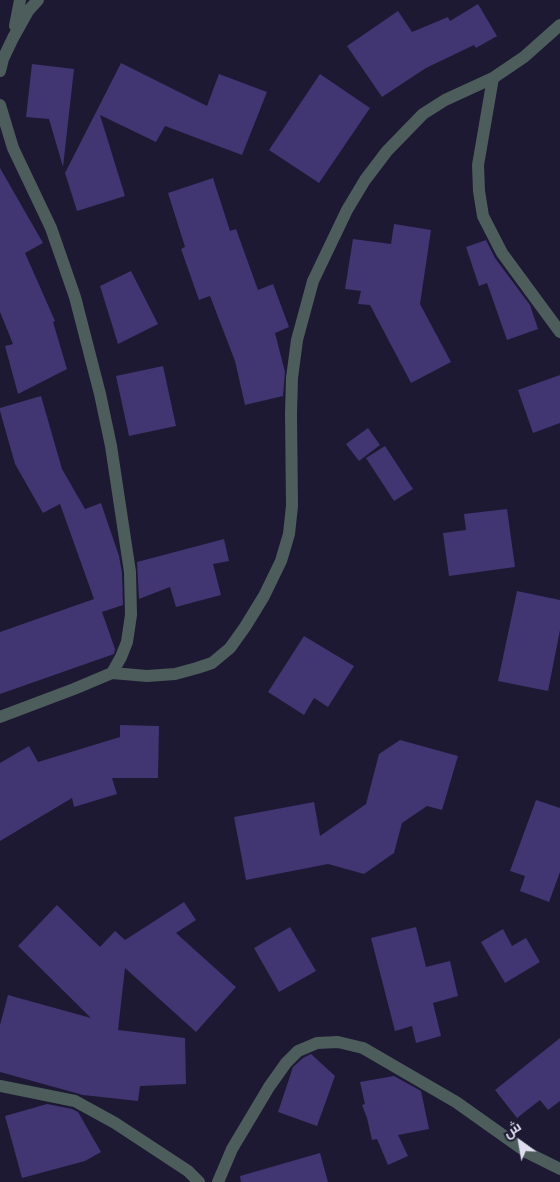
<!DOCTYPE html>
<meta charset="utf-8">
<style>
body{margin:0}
#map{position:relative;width:560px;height:1182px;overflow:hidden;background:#1d1932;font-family:"Roboto Serif",Cairo,serif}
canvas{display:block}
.north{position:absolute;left:495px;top:1117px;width:50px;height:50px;-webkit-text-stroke:4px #1d1932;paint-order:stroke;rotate:328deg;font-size:14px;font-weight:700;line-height:20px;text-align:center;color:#dfddee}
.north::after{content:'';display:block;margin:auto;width:18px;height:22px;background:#dfddee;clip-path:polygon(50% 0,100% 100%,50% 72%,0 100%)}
</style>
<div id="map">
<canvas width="560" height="1182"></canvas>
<div class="north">ش</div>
</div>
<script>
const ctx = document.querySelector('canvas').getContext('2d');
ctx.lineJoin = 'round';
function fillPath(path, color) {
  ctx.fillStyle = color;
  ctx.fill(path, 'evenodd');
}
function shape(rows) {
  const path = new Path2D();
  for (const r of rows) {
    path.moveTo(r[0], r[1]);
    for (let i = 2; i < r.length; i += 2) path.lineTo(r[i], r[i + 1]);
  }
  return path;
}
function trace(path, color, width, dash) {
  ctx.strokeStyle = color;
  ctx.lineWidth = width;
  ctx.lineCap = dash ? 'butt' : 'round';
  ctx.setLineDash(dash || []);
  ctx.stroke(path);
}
fillPath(shape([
 [478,4,497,36,476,48,474,45,426,68,382,97,347,46,398,11,412,32,448,17,450,21],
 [121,63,207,106,219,74,267,92,242,155,165,126,156,142,100,115,125,196,77,211,65,173],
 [32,64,74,69,63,167,49,119,26,117],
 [320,74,370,108,319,183,269,150],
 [0,168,43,243,25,253,55,321,53,322,67,369,18,394,5,346,13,344,0,312],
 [213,178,230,231,236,229,258,290,273,284,289,327,275,333,285,372,283,396,245,405,235,361,210,296,199,300,181,249,185,247,168,193],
 [394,224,431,230,420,304,451,362,411,383,370,305,358,304,361,291,345,289,353,239,391,244],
 [486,240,495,258,530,305,538,329,507,340,487,283,479,286,466,247],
 [131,271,158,324,118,344,100,286],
 [163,366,176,426,129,436,116,376],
 [560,375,560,423,533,433,518,390],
 [41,396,62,469,85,509,101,503,119,556,122,573,123,605,102,612,115,649,114,654,0,694,0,632,94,599,60,504,43,513,15,464,0,411,0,408],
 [368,428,380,445,359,461,346,444],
 [385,446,413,489,394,501,366,458],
 [507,509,515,567,449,576,443,533,466,530,464,514],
 [224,539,229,561,213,564,221,595,176,607,170,587,139,599,137,562],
 [517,591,560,600,560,630,548,691,498,681],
 [304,636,354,666,328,707,314,698,304,715,268,692],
 [120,725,159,726,158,778,112,778,117,794,74,807,72,798,0,841,0,763,29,746,38,762,120,737],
 [400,740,458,756,442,810,427,806,402,823,394,853,364,874,328,864,246,880,234,817,314,802,320,836,366,804,379,754],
 [536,800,560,808,560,872,549,902,520,891,525,876,510,871],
 [184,902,196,920,176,933,236,987,196,1032,125,968,118,1030,185,1038,186,1084,140,1086,138,1101,83,1095,0,1072,0,1025,8,995,91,1018,18,946,57,905,100,947,115,931,125,940],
 [290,927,316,971,279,992,254,948],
 [416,927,426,967,450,961,458,996,433,1003,441,1036,416,1043,412,1026,395,1031,371,938],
 [503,929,512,946,526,938,540,962,505,983,481,942],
 [560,1038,560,1101,548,1110,540,1100,517,1118,495,1090],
 [311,1054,335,1076,317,1126,278,1112,293,1067,303,1058],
 [394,1076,421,1091,429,1129,398,1135,408,1156,388,1165,377,1139,372,1140,367,1118,362,1105,365,1104,360,1082],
 [47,1104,72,1109,78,1112,101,1152,85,1161,22,1178,5,1116],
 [320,1153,328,1182,241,1182,240,1176]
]), '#413572');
trace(shape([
 [15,26,20,0],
 [0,71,3,59,13,38,28,11,38,0],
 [493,78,478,165,479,191,483,216,502,253,560,332],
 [0,105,13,148,51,228,75,297,100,394,111,446,130,572,131,615,127,642,121,657,112,673,74,689,0,717],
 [112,673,147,676,175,674,197,668,212,663,230,648,245,627,264,596,281,561,289,534,292,506,291,414,292,378,297,340,313,281,347,210,365,180,387,151,423,114,445,100,493,78,524,57,560,25],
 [0,1086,75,1101,115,1123,188,1171,199,1182],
 [218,1182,232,1149,269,1087,286,1063,298,1051,317,1043,338,1042,363,1048,456,1102,528,1153,560,1169]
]), '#4c5d5c', 12);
</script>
